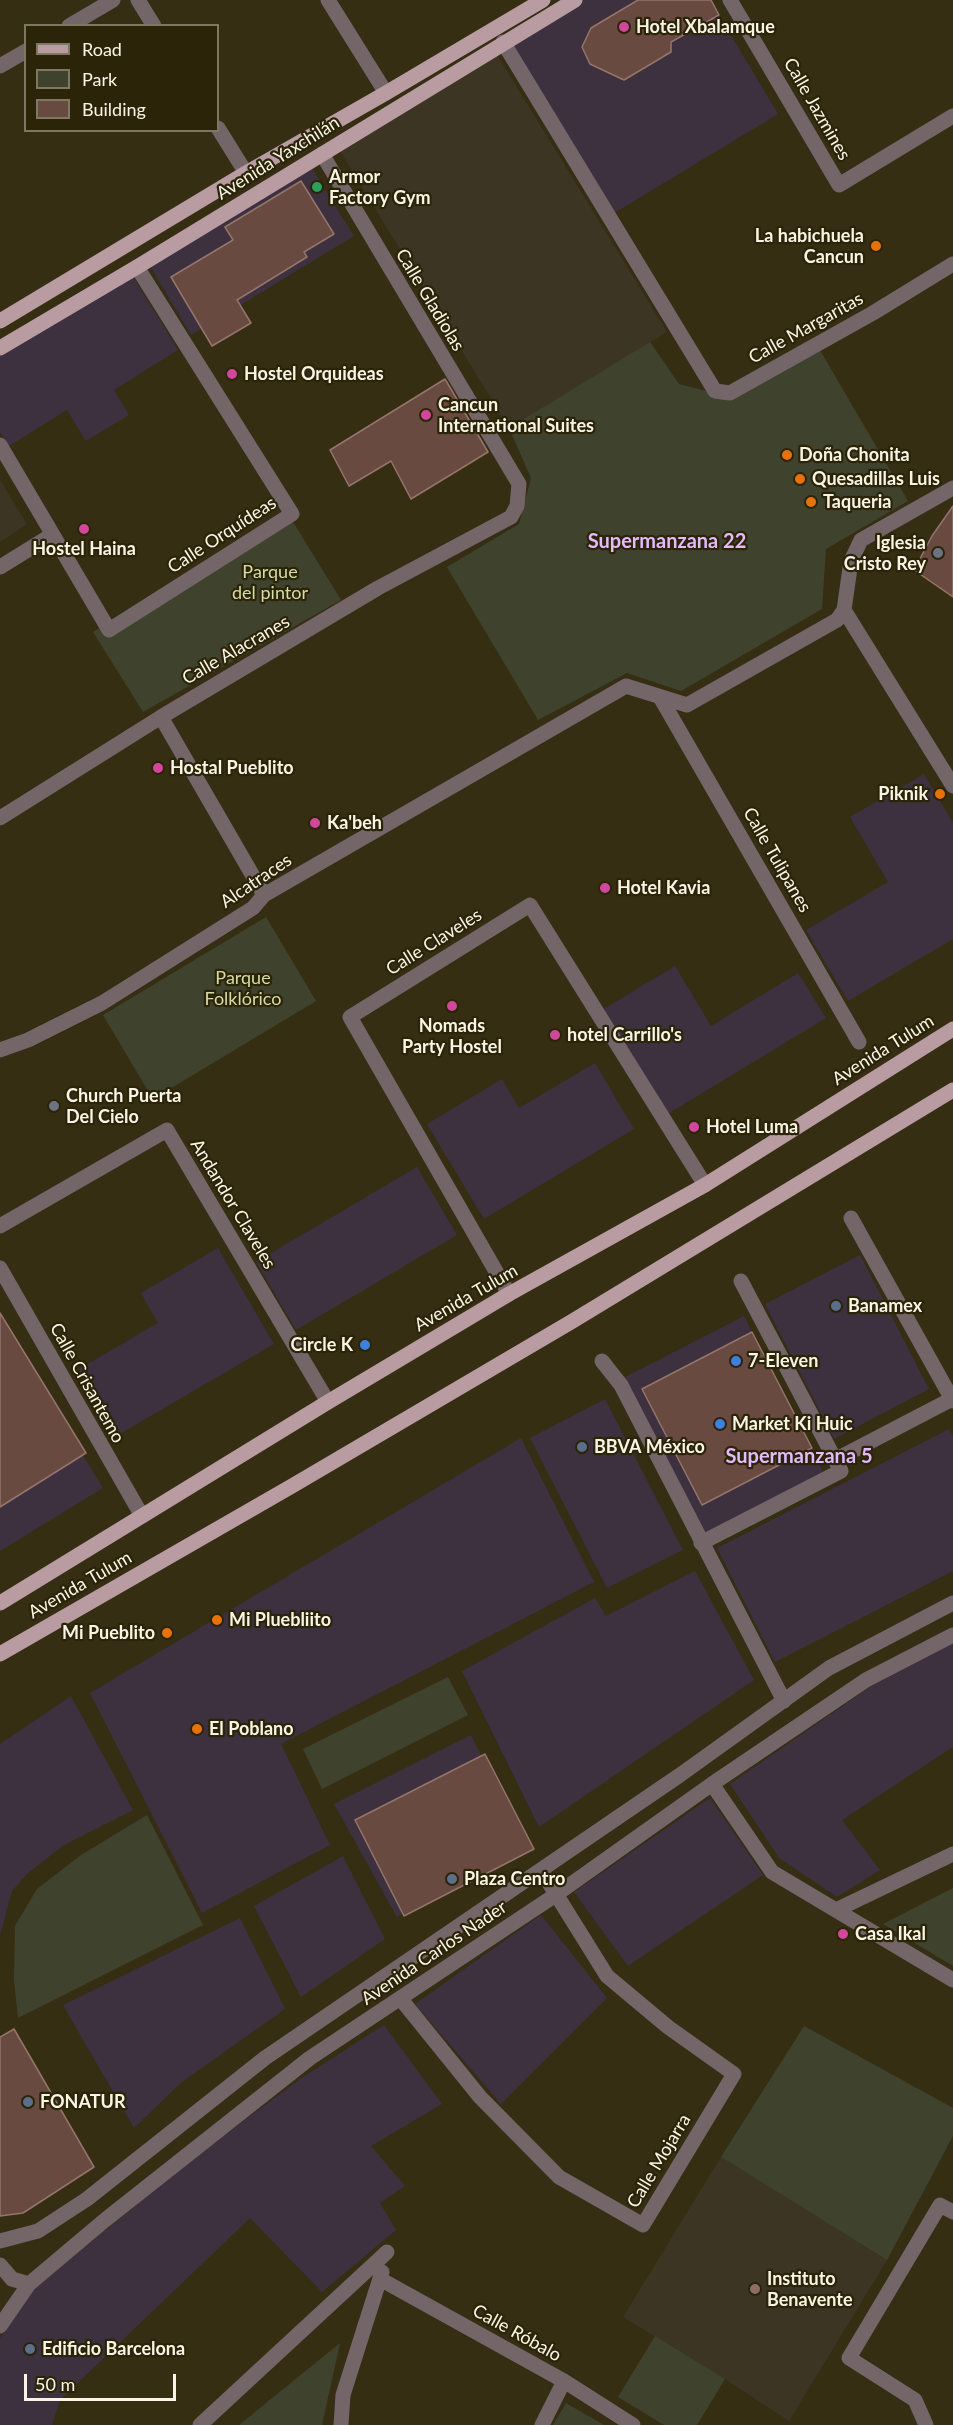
<!DOCTYPE html>
<meta charset="utf-8">
<style>
body{margin:0}
#map{position:relative;width:953px;height:2425px;overflow:hidden;background:#352e13;font-family:Lato,sans-serif}
canvas{display:block}
.legend{position:absolute;left:24px;top:24px;width:195px;height:108px;box-sizing:border-box;background:#2b2409;border:2px solid #7d7861;margin:0;padding:8px 10px;list-style:none;font-size:18px;color:#f9f5e5}
.legend li{display:flex;align-items:center;gap:12px;height:30px}
.legend b{width:30px;border:2px solid #7d7861}
.scale{position:absolute;left:24px;top:2374px;width:152px;height:27px;box-sizing:border-box;border:3px solid #f9f5e5;border-top:0;padding-left:8px;font-size:18px;line-height:21px;white-space:nowrap;color:#f9f5e5;-webkit-text-stroke:4px #2b2409;paint-order:stroke}
</style>
<div id="map">
<canvas width="953" height="2425"></canvas>
<ul class="legend">
<li><b style="height:8px;background:#b99ba2"></b>Road</li>
<li><b style="height:16px;background:#3f432d"></b>Park</li>
<li><b style="height:16px;background:#694a40"></b>Building</li>
</ul>
<div class="scale">50 m</div>
</div>
<script>
const ctx = document.querySelector('canvas').getContext('2d');
ctx.lineJoin = 'round';
function fillPath(path, color) {
  ctx.fillStyle = color;
  ctx.fill(path, 'evenodd');
}
function shape(rows) {
  const path = new Path2D();
  for (const r of rows) {
    path.moveTo(r[0], r[1]);
    for (let i = 2; i < r.length; i += 2) path.lineTo(r[i], r[i + 1]);
  }
  return path;
}
function trace(path, color, width, dash) {
  ctx.strokeStyle = color;
  ctx.lineWidth = width;
  ctx.lineCap = dash ? 'butt' : 'round';
  ctx.setLineDash(dash || []);
  ctx.stroke(path);
}
function drawText(font, color, halo, rows, align = 'center') {
  ctx.font = font + ' Lato,sans-serif';
  ctx.lineWidth = 4.5;
  ctx.setLineDash([]);
  ctx.textBaseline = 'middle';
  ctx.strokeStyle = halo;
  ctx.fillStyle = color;
  for (const [text, x, y, turn = 0] of rows) {
    ctx.save();
    ctx.translate(x, y);
    ctx.rotate((+turn || 0) * Math.PI / 180);
    ctx.textAlign = isNaN(turn) ? turn : align;
    if (halo) ctx.strokeText(text, 0, 0);
    ctx.fillText(text, 0, 0);
    ctx.restore();
  }
}
fillPath(shape([
 [576,0,710,0,778,114,606,218,502,45],
 [305,157,354,236,191,335,144,256],
 [129,270,178,350,114,390,129,415,86,441,67,410,9,446,0,432,0,349],
 [924,774,953,823,953,939,848,1001,806,930,888,882,850,817],
 [675,966,711,1026,798,973,826,1018,666,1115,602,1010],
 [595,1063,634,1129,484,1219,427,1124,502,1079,519,1108],
 [417,1167,457,1235,296,1330,256,1262],
 [218,1248,274,1344,118,1435,79,1369,158,1323,141,1293],
 [860,1255,929,1389,834,1439,765,1304],
 [744,1316,824,1474,706,1534,625,1377],
 [0,1320,103,1488,0,1551],
 [605,1399,683,1550,607,1588,530,1438],
 [949,1429,953,1436,953,1571,775,1662,717,1548],
 [521,1438,594,1582,281,1744,330,1845,202,1913,90,1693],
 [695,1571,754,1680,539,1827,462,1671,595,1598,606,1616],
 [953,1643,953,1747,842,1820,880,1870,837,1897,779,1858,730,1784,870,1687],
 [71,1696,133,1810,64,1845,28,1873,12,1891,0,1936,0,1744],
 [471,1735,521,1836,397,1917,334,1804],
 [710,1798,763,1875,628,1966,574,1892],
 [343,1856,385,1939,301,1997,254,1906],
 [541,1915,607,1998,501,2104,415,2004],
 [240,1918,285,2009,182,2082,134,2128,63,2005],
 [384,2025,442,2104,371,2146,405,2186,380,2203,396,2230,322,2292,250,2218,60,2400,52,2425,0,2425,0,2338,36,2287,195,2157,303,2077]
]), '#3d3140');
fillPath(shape([
 [491,45,667,332,509,428,334,141],
 [0,480,27,524,0,542],
 [721,2157,887,2260,789,2421,725,2379,623,2317]
]), '#3d3524');
fillPath(shape([
 [813,338,908,501,826,549,822,609,681,691,627,673,538,720,447,567,519,524,531,478,509,428,650,342,679,384,714,393],
 [287,512,341,600,143,712,93,632],
 [266,917,316,1001,153,1099,103,1015],
 [448,1677,468,1715,322,1789,303,1749],
 [147,1815,203,1925,18,2018,14,1980,15,1926,37,1889,81,1855],
 [953,1888,953,1966,883,1924],
 [804,2026,953,2108,953,2136,887,2260,721,2157],
 [655,2336,725,2379,697,2425,664,2425,618,2397],
 [340,2343,322,2425,239,2425],
 [566,2403,604,2425,553,2425]
]), '#3f432d');
const building = shape([
 [638,0,711,0,719,15,671,42,671,52,624,80,590,64,582,47,591,28,638,0],
 [301,181,334,234,304,252,307,257,237,300,251,323,212,346,171,277,233,240,225,227,301,181],
 [445,379,488,452,411,499,391,461,349,486,330,450,445,379],
 [953,506,953,597,914,570,932,536,953,506],
 [0,1313,86,1453,0,1507,0,1313],
 [752,1332,812,1448,702,1505,642,1389,752,1332],
 [485,1754,534,1849,404,1916,355,1820,485,1754],
 [14,2029,94,2167,23,2213,0,2216,0,2037,14,2029]
]);
fillPath(building, '#694a40');
trace(building, '#95756b', 1.5);
trace(shape([
 [138,0,154,26],
 [328,0,386,93],
 [730,0,839,185,953,116],
 [69,26,113,0],
 [503,42,715,391,730,393,873,313,953,264],
 [0,66,26,51],
 [218,128,246,173],
 [0,445,109,630,292,514,137,267],
 [0,567,52,535],
 [844,610,953,786],
 [660,697,859,1042],
 [161,717,264,895],
 [0,818,161,717,378,588,511,517,517,506,519,484,322,154],
 [0,1050,28,1040,102,1003,253,908,264,895,626,686,687,705,837,620,844,610,851,561,861,540,953,488],
 [851,1218,953,1401],
 [0,1226,167,1130,328,1402],
 [0,1268,142,1516],
 [509,1294,350,1017,530,905,705,1185],
 [602,1361,621,1385,784,1701],
 [835,1460,952,1399],
 [701,1543,841,1471,741,1281],
 [712,1784,772,1872,953,1980],
 [836,1910,953,1854],
 [400,1998,480,2097,559,2177,643,2225,734,2074,668,2027,607,1976,541,1870],
 [0,2241,38,2231,87,2199,265,2058,680,1775,829,1668,953,1603],
 [0,2265,12,2279,29,2284],
 [380,2279,564,2381,633,2425],
 [0,2326,29,2284,105,2220,310,2058,557,1894,712,1784,866,1680,953,1635],
 [200,2425,387,2252],
 [341,2425,343,2395,382,2272],
 [542,2425,564,2381],
 [926,2425,915,2400,849,2358,940,2205,953,2212]
]), '#746569', 15);
trace(shape([
 [0,321,246,173,386,93,543,0],
 [0,348,137,267,575,0],
 [0,1603,328,1402,509,1294,705,1185,953,1029],
 [0,1654,292,1486,571,1322,953,1090]
]), '#b99ba2', 15);
for (const [x, y, r, color] of [
 [624,27,6,"#d1479c"],
 [317,187,6,"#2e9e5b"],
 [876,246,6,"#e8710a"],
 [232,374,6,"#d1479c"],
 [426,415,6,"#d1479c"],
 [787,455,6,"#e8710a"],
 [800,479,6,"#e8710a"],
 [811,502,6,"#e8710a"],
 [84,529,6,"#d1479c"],
 [938,553,6,"#6b7280"],
 [158,768,6,"#d1479c"],
 [940,794,6,"#e8710a"],
 [315,823,6,"#d1479c"],
 [605,888,6,"#d1479c"],
 [452,1006,6,"#d1479c"],
 [555,1035,6,"#d1479c"],
 [54,1106,6,"#6b7280"],
 [694,1127,6,"#d1479c"],
 [836,1306,6,"#5c6f8a"],
 [365,1345,6,"#3f7fe0"],
 [736,1361,6,"#3f7fe0"],
 [720,1424,6,"#3f7fe0"],
 [582,1447,6,"#5c6f8a"],
 [217,1620,6,"#e8710a"],
 [167,1633,6,"#e8710a"],
 [197,1729,6,"#e8710a"],
 [452,1879,6,"#5c6f8a"],
 [843,1934,6,"#d1479c"],
 [28,2102,6,"#5c6f8a"],
 [755,2289,6,"#8d6e63"],
 [30,2349,6,"#5c6f8a"]
]) {
  const dot = new Path2D();
  dot.arc(x, y, r, 0, 2 * Math.PI);
  ctx.fillStyle = color;
  ctx.fill(dot);
  trace(dot, '#2b2409', 2);
}
drawText('bold 18px', '#f9f5e5', '#2b2409', [
 ["Hotel Xbalamque",636,27],
 ["Armor",329,177],
 ["Factory Gym",329,198],
 ["La habichuela",864,236,"right"],
 ["Cancun",864,257,"right"],
 ["Hostel Orquideas",244,374],
 ["Cancun",438,405],
 ["International Suites",438,426],
 ["Doña Chonita",799,455],
 ["Quesadillas Luis",812,479],
 ["Taqueria",823,502],
 ["Iglesia",926,543,"right"],
 ["Cristo Rey",926,564,"right"],
 ["Hostel Haina",84,549,"center"],
 ["Hostal Pueblito",170,768],
 ["Piknik",928,794,"right"],
 ["Ka'beh",327,823],
 ["Hotel Kavia",617,888],
 ["Nomads",452,1026,"center"],
 ["Party Hostel",452,1047,"center"],
 ["hotel Carrillo's",567,1035],
 ["Church Puerta",66,1096],
 ["Del Cielo",66,1117],
 ["Hotel Luma",706,1127],
 ["Banamex",848,1306],
 ["Circle K",353,1345,"right"],
 ["7-Eleven",748,1361],
 ["Market Ki Huic",732,1424],
 ["BBVA México",594,1447],
 ["Mi Pluebliito",229,1620],
 ["Mi Pueblito",155,1633,"right"],
 ["El Poblano",209,1729],
 ["Plaza Centro",464,1879],
 ["Casa Ikal",855,1934],
 ["FONATUR",40,2102],
 ["Instituto",767,2279],
 ["Benavente",767,2300],
 ["Edificio Barcelona",42,2349]
], 'left');
drawText('18px', '#f9f5e5', '#2b2409', [
 ["Calle Jazmines",817,109,60],
 ["Avenida Yaxchilán",278,158,-32],
 ["Calle Gladiolas",430,300,59],
 ["Calle Margaritas",806,328,-29],
 ["Calle Orquídeas",222,535,-33],
 ["Calle Alacranes",236,650,-30],
 ["Calle Tulipanes",777,860,60],
 ["Alcatraces",256,881,-34],
 ["Calle Claveles",434,942,-32],
 ["Avenida Tulum",883,1050,-32],
 ["Andandor Claveles",233,1204,59],
 ["Avenida Tulum",466,1298,-30],
 ["Calle Crisantemo",87,1383,61],
 ["Avenida Tulum",80,1585,-30],
 ["Avenida Carlos Nader",434,1953,-34],
 ["Calle Mojarra",659,2161,-59],
 ["Calle Róbalo",517,2333,29]
]);
drawText('18px', '#d2dda3', '#2b2409', [
 ["Parque",270,572],
 ["del pintor",270,593],
 ["Parque",243,978],
 ["Folklórico",243,999]
]);
drawText('bold 20px', '#e3bafc', '#2b2409', [
 ["Supermanzana 22",667,542],
 ["Supermanzana 5",799,1457]
]);
</script>
